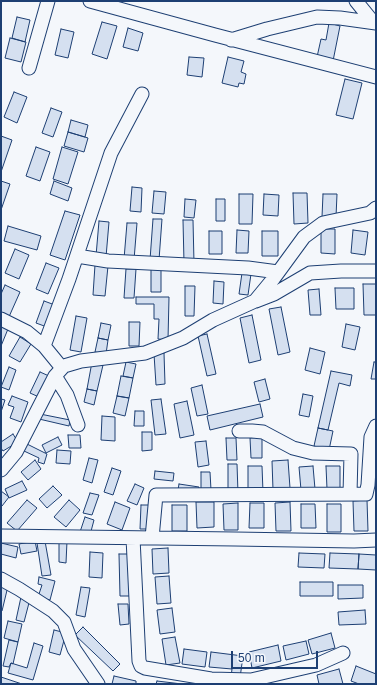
<!DOCTYPE html>
<style>
body{margin:0}
#map{position:relative;width:377px;height:685px;overflow:hidden;background:#f4f7fb;font-family:Arial,sans-serif}
canvas{display:block}
.frame{position:absolute;inset:0;border:2px solid #1d3f73;pointer-events:none}
.scale{position:absolute;left:231px;top:651px;width:87px;height:18px;box-sizing:border-box;border:2px solid #1d3f73;border-top:0;padding-left:5px;font-size:12px;line-height:14px;white-space:nowrap;color:#1d3f73;-webkit-text-stroke:3px #f4f7fb;paint-order:stroke}
</style>
<div id="map">
<canvas width="377" height="685"></canvas>
<div class="frame"></div>
<div class="scale">50 m</div>
</div>
<script>
const ctx = document.querySelector('canvas').getContext('2d');
ctx.lineJoin = 'round';
function fillPath(path, color) {
  ctx.fillStyle = color;
  ctx.fill(path, 'evenodd');
}
function shape(rows) {
  const path = new Path2D();
  for (const r of rows) {
    path.moveTo(r[0], r[1]);
    for (let i = 2; i < r.length; i += 2) path.lineTo(r[i], r[i + 1]);
  }
  return path;
}
function trace(path, color, width, dash) {
  ctx.strokeStyle = color;
  ctx.lineWidth = width;
  ctx.lineCap = dash ? 'butt' : 'round';
  ctx.setLineDash(dash || []);
  ctx.stroke(path);
}
const building = shape([
 [17,17,30,20,25,42,12,38,17,17],
 [102,22,117,26,107,59,92,54,102,22],
 [329,23,340,26,333,61,317,57,321,39,326,40,329,23],
 [128,28,143,33,138,51,123,47,128,28],
 [61,29,74,32,68,58,55,55,61,29],
 [10,38,26,42,21,62,5,58,10,38],
 [189,57,204,58,202,77,187,75,189,57],
 [228,57,244,61,241,72,246,74,244,84,239,83,238,87,222,83,228,57],
 [345,79,362,83,353,119,336,115,345,79],
 [14,92,27,97,17,123,4,117,14,92],
 [51,108,62,112,53,137,42,133,51,108],
 [71,120,88,125,85,137,68,132,71,120],
 [68,132,88,138,84,152,64,146,68,132],
 [1,136,12,140,1,172,1,136],
 [36,147,50,152,40,181,26,176,36,147],
 [62,147,78,152,68,184,53,179,62,147],
 [1,181,10,184,1,210,1,181],
 [54,181,72,188,68,201,50,194,54,181],
 [132,187,142,188,141,212,130,211,132,187],
 [154,191,166,192,164,214,152,213,154,191],
 [293,193,307,193,308,223,294,224,293,193],
 [239,194,253,194,252,224,239,224,239,194],
 [264,194,279,195,278,216,263,215,264,194],
 [323,194,337,194,336,217,322,217,323,194],
 [185,199,196,200,194,218,184,217,185,199],
 [216,199,225,199,225,221,216,221,216,199],
 [65,211,80,215,65,260,50,255,65,211],
 [153,219,162,219,159,260,150,260,153,219],
 [183,220,193,220,194,263,184,263,183,220],
 [99,221,109,222,106,257,96,256,99,221],
 [127,223,137,223,134,260,124,259,127,223],
 [8,226,41,236,37,250,4,241,8,226],
 [321,229,335,229,335,254,321,253,321,229],
 [237,230,249,231,248,253,236,253,237,230],
 [353,230,368,232,365,255,351,253,353,230],
 [209,231,222,231,222,254,209,254,209,231],
 [262,231,278,231,278,256,262,256,262,231],
 [15,249,29,255,19,279,5,273,15,249],
 [46,263,59,268,48,294,36,289,46,263],
 [95,265,108,266,105,296,93,295,95,265],
 [151,267,161,267,161,292,151,292,151,267],
 [126,269,136,269,134,298,124,298,126,269],
 [242,273,251,274,248,295,239,294,242,273],
 [214,281,224,282,223,304,213,303,214,281],
 [363,284,376,284,376,315,364,315,363,284],
 [5,285,20,292,8,319,1,316,1,294,5,285],
 [185,286,195,286,194,316,185,316,185,286],
 [335,288,354,288,354,309,336,309,335,288],
 [319,289,321,315,310,315,308,290,319,289],
 [136,297,169,297,168,340,158,339,159,319,154,319,154,304,136,304,136,297],
 [44,301,55,305,47,327,36,323,44,301],
 [281,307,290,352,278,355,269,309,281,307],
 [252,315,261,360,249,363,240,318,252,315],
 [76,316,87,318,81,352,70,350,76,316],
 [129,322,140,322,139,346,129,346,129,322],
 [101,323,111,325,108,340,98,338,101,323],
 [346,324,360,327,355,350,342,347,346,324],
 [1,326,8,329,1,346,1,326],
 [207,334,216,374,207,376,198,336,207,334],
 [20,337,31,344,20,362,9,356,20,337],
 [98,338,108,340,106,354,95,352,98,338],
 [310,348,325,352,320,374,305,370,310,348],
 [164,353,165,384,156,385,154,354,164,353],
 [92,362,103,365,97,391,87,389,92,362],
 [126,362,136,364,133,378,123,376,126,362],
 [374,362,376,362,376,379,371,379,374,362],
 [9,367,16,370,9,390,1,387,9,367],
 [331,371,352,375,350,386,339,383,328,430,318,428,331,371],
 [40,372,49,376,39,397,30,393,40,372],
 [121,376,133,378,129,398,117,396,121,376],
 [265,379,270,399,259,402,254,382,265,379],
 [202,385,208,414,197,416,191,388,202,385],
 [87,389,97,391,94,405,84,402,87,389],
 [303,394,313,396,309,417,299,415,303,394],
 [12,396,28,402,21,422,10,418,14,407,8,405,12,396],
 [117,396,129,398,125,416,113,413,117,396],
 [1,399,5,400,1,412,1,399],
 [161,399,166,434,155,435,151,400,161,399],
 [187,401,194,435,180,438,174,404,187,401],
 [260,404,263,417,210,430,207,416,260,404],
 [135,411,144,411,144,426,134,426,135,411],
 [40,414,70,420,69,426,39,419,40,414],
 [102,416,115,417,115,441,101,440,102,416],
 [318,428,333,431,329,450,314,446,318,428],
 [142,432,152,432,152,450,142,451,142,432],
 [13,434,18,442,3,451,1,448,1,442,13,434],
 [68,435,80,435,81,448,69,448,68,435],
 [58,437,62,445,46,453,42,445,58,437],
 [262,437,262,458,251,458,250,438,262,437],
 [226,438,236,438,237,460,227,460,226,438],
 [206,441,209,465,198,467,195,442,206,441],
 [27,444,47,454,44,464,38,462,39,458,24,451,27,444],
 [57,450,71,451,70,464,56,463,57,450],
 [89,458,98,460,92,483,83,480,89,458],
 [35,460,41,469,28,480,21,472,35,460],
 [288,460,290,488,273,490,272,461,288,460],
 [228,464,237,464,238,493,228,493,228,464],
 [248,466,262,466,263,492,248,493,248,466],
 [313,466,315,489,301,490,299,467,313,466],
 [326,466,340,466,340,489,327,489,326,466],
 [112,468,121,471,113,495,104,492,112,468],
 [155,471,174,473,173,481,154,479,155,471],
 [201,472,210,472,211,490,201,490,201,472],
 [22,481,27,490,9,498,5,489,22,481],
 [135,484,144,488,137,505,127,501,135,484],
 [179,484,199,487,198,493,178,490,179,484],
 [53,486,62,495,47,508,39,499,53,486],
 [1,491,9,497,2,506,1,505,1,491],
 [90,493,99,495,92,515,83,513,90,493],
 [27,500,37,508,17,531,7,523,27,500],
 [69,500,80,510,66,527,54,517,69,500],
 [367,500,368,531,354,531,353,501,367,500],
 [115,502,130,508,122,530,107,524,115,502],
 [196,502,214,502,214,527,197,528,196,502],
 [290,502,291,531,276,531,275,503,290,502],
 [238,503,238,530,224,530,223,504,238,503],
 [250,503,264,503,264,528,249,528,250,503],
 [301,504,315,504,316,528,301,528,301,504],
 [327,504,341,504,341,532,327,532,327,504],
 [141,505,152,505,151,529,140,529,141,505],
 [172,505,187,505,187,531,172,531,172,505],
 [85,517,94,520,90,535,80,532,85,517],
 [59,540,67,541,66,563,59,562,59,540],
 [35,541,37,551,21,554,19,544,35,541],
 [45,541,51,575,42,576,37,543,45,541],
 [1,543,18,547,16,558,1,554,1,543],
 [168,548,169,573,153,574,152,549,168,548],
 [90,552,103,553,102,578,89,577,90,552],
 [299,553,325,554,324,568,298,567,299,553],
 [330,553,359,554,358,569,329,568,330,553],
 [119,554,129,554,130,596,120,596,119,554],
 [359,554,376,555,376,570,358,569,359,554],
 [169,576,171,603,157,604,155,577,169,576],
 [39,577,55,581,50,600,38,597,42,585,38,584,39,577],
 [300,582,333,582,333,596,300,596,300,582],
 [1,584,8,586,2,611,1,611,1,584],
 [338,585,363,585,363,598,338,599,338,585],
 [81,587,90,588,85,617,76,615,81,587],
 [21,597,30,599,24,622,16,620,21,597],
 [118,604,128,604,129,624,120,625,118,604],
 [172,608,175,632,160,634,157,610,172,608],
 [365,610,366,624,339,625,338,612,365,610],
 [8,621,22,624,18,642,4,638,8,621],
 [83,627,120,664,113,671,75,635,83,627],
 [54,630,66,633,60,655,49,652,54,630],
 [331,633,335,648,312,654,308,640,331,633],
 [175,637,180,663,166,665,162,639,175,637],
 [9,640,18,642,13,664,11,663,9,667,3,666,9,640],
 [306,641,309,654,286,660,283,646,306,641],
 [34,643,43,646,33,680,8,673,11,663,27,668,34,643],
 [278,645,281,661,252,668,249,652,278,645],
 [184,649,207,652,205,667,182,664,184,649],
 [211,652,243,656,240,678,231,677,232,669,209,667,211,652],
 [356,666,376,674,376,684,359,684,351,681,356,666],
 [339,669,343,684,319,684,317,675,339,669],
 [114,676,136,681,136,684,112,684,114,676],
 [1,677,22,684,1,684,1,677],
 [157,681,182,684,156,684,157,681]
]);
fillPath(building, '#d5e0f0');
trace(building, '#1d3f73', 1);
const minor = shape([
 [90,1,215,35,376,77],
 [356,1,373,22],
 [231,40,267,29,317,17,340,18,376,23],
 [29,68,48,1],
 [77,256,108,261,248,268,278,272],
 [256,301,274,294,310,273,341,271,376,271],
 [1,319,27,332,44,346,62,368],
 [44,346,69,279,111,153,142,94],
 [55,376,67,395,78,425],
 [239,431,252,431,263,432,293,448,313,453,351,454,350,494],
 [1,470,16,452,55,376,64,366,81,361,145,353,183,338,213,320,255,301,274,278,304,237,323,223,370,213,376,208],
 [1,536,235,539,354,541,376,540],
 [133,538,139,661,141,666,145,668,211,679,251,680,316,665,343,653],
 [152,538,156,495,366,494,368,485,371,437,376,426],
 [1,579,19,589,53,611,64,622,74,649,98,684]
]);
trace(minor, '#1d3f73', 15);
trace(minor, '#f4f7fb', 13);
</script>
